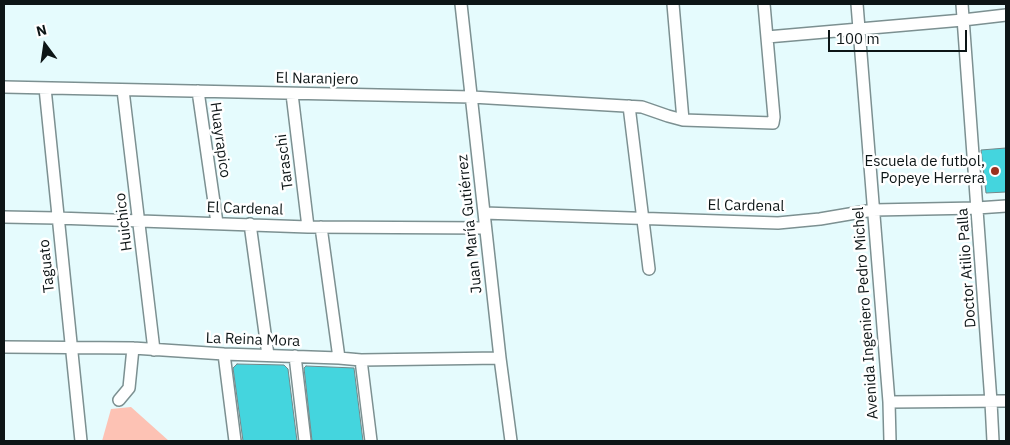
<!DOCTYPE html>
<meta charset="utf-8">
<style>
body{margin:0}
#map{position:relative;width:1010px;height:445px;overflow:hidden;background:#e5fbfd;font-family:"IBM Plex Sans",sans-serif}
canvas{display:block}
.frame{position:absolute;inset:0;border:5px solid #0d1516;pointer-events:none}
.north{position:absolute;left:20px;top:20px;width:50px;height:50px;-webkit-text-stroke:4px #fff;paint-order:stroke;rotate:346deg;font-size:14px;font-weight:700;line-height:20px;text-align:center;color:#0d1516}
.north::after{content:'';display:block;margin:auto;width:18px;height:22px;background:#0d1516;clip-path:polygon(50% 0,100% 100%,50% 72%,0 100%)}
.scale{position:absolute;left:828px;top:30px;width:139px;height:22px;box-sizing:border-box;border:2px solid #0d1516;border-top:0;padding-left:6px;font-size:15px;line-height:18px;white-space:nowrap;color:#0d1516;-webkit-text-stroke:4px #fff;paint-order:stroke}
</style>
<div id="map">
<canvas width="1010" height="445"></canvas>
<div class="frame"></div>
<div class="north">N</div>
<div class="scale">100 m</div>
</div>
<script>
const ctx = document.querySelector('canvas').getContext('2d');
ctx.lineJoin = 'round';
function fillPath(path, color) {
  ctx.fillStyle = color;
  ctx.fill(path, 'evenodd');
}
function shape(rows) {
  const path = new Path2D();
  for (const r of rows) {
    path.moveTo(r[0], r[1]);
    for (let i = 2; i < r.length; i += 2) path.lineTo(r[i], r[i + 1]);
  }
  return path;
}
function trace(path, color, width, dash) {
  ctx.strokeStyle = color;
  ctx.lineWidth = width;
  ctx.lineCap = dash ? 'butt' : 'round';
  ctx.setLineDash(dash || []);
  ctx.stroke(path);
}
function drawText(font, color, halo, rows, align = 'center') {
  ctx.font = font + ' "IBM Plex Sans",sans-serif';
  ctx.lineWidth = 5;
  ctx.setLineDash([]);
  ctx.textBaseline = 'middle';
  ctx.strokeStyle = halo;
  ctx.fillStyle = color;
  for (const [text, x, y, turn = 0] of rows) {
    ctx.save();
    ctx.translate(x, y);
    ctx.rotate((+turn || 0) * Math.PI / 180);
    ctx.textAlign = isNaN(turn) ? turn : align;
    if (halo) ctx.strokeText(text, 0, 0);
    ctx.fillText(text, 0, 0);
    ctx.restore();
  }
}
fillPath(shape([
 [131,407,169,441,102,441,111,409]
]), '#fdc2b4');
const building = shape([
 [1006,148,1006,192,986,193,981,150,1006,148],
 [237,364,284,365,288,369,297,441,243,441,233,368,237,364],
 [306,366,354,368,363,441,312,441,304,368,306,366]
]);
fillPath(building, '#44d5de');
trace(building, '#748789', 1);
const minor = shape([
 [461,4,500,358,511,441],
 [673,4,683,120],
 [857,4,889,402,890,441],
 [962,4,991,402,993,441],
 [767,37,963,20,1006,15],
 [4,87,472,97,642,107,668,116,683,120,773,123,774,117,764,4],
 [45,88,81,441],
 [123,90,154,350],
 [198,91,217,223],
 [292,94,308,227],
 [629,106,649,269],
 [484,213,778,223,820,219,873,210,977,208,1006,206],
 [4,217,57,218,308,227,485,228],
 [250,224,268,355],
 [321,227,339,358],
 [4,347,133,348,224,354,339,358,361,360,500,358],
 [224,354,235,441],
 [295,356,305,441],
 [361,360,371,441],
 [119,400,129,388,133,348],
 [889,402,1006,401]
]);
trace(minor, '#7c9091', 14);
trace(minor, '#fff', 11);
for (const [x, y, r, color] of [
 [995,171,5,"#9a311d"]
]) {
  const dot = new Path2D();
  dot.arc(x, y, r, 0, 2 * Math.PI);
  ctx.fillStyle = color;
  ctx.fill(dot);
  trace(dot, '#fff', 2);
}
drawText('15px', '#0d1516', '#fff', [
 ["El Naranjero",317,79,1],
 ["Huayrapico",220,140,82],
 ["Taraschi",285,162,-97],
 ["El Cardenal",746,206,1],
 ["El Cardenal",245,209,2],
 ["Huichico",124,222,-97],
 ["Juan María Gutiérrez",470,224,-96],
 ["Taguato",47,266,-96],
 ["Doctor Atilio Palla",967,268,-94],
 ["Avenida Ingeniero Pedro Michel",866,313,-94],
 ["La Reina Mora",253,340,2]
]);
drawText('15px', '#0d1516', '#fff', [
 ["Escuela de futbol,",985,162],
 ["Popeye Herrera",985,179]
], 'right');
</script>
